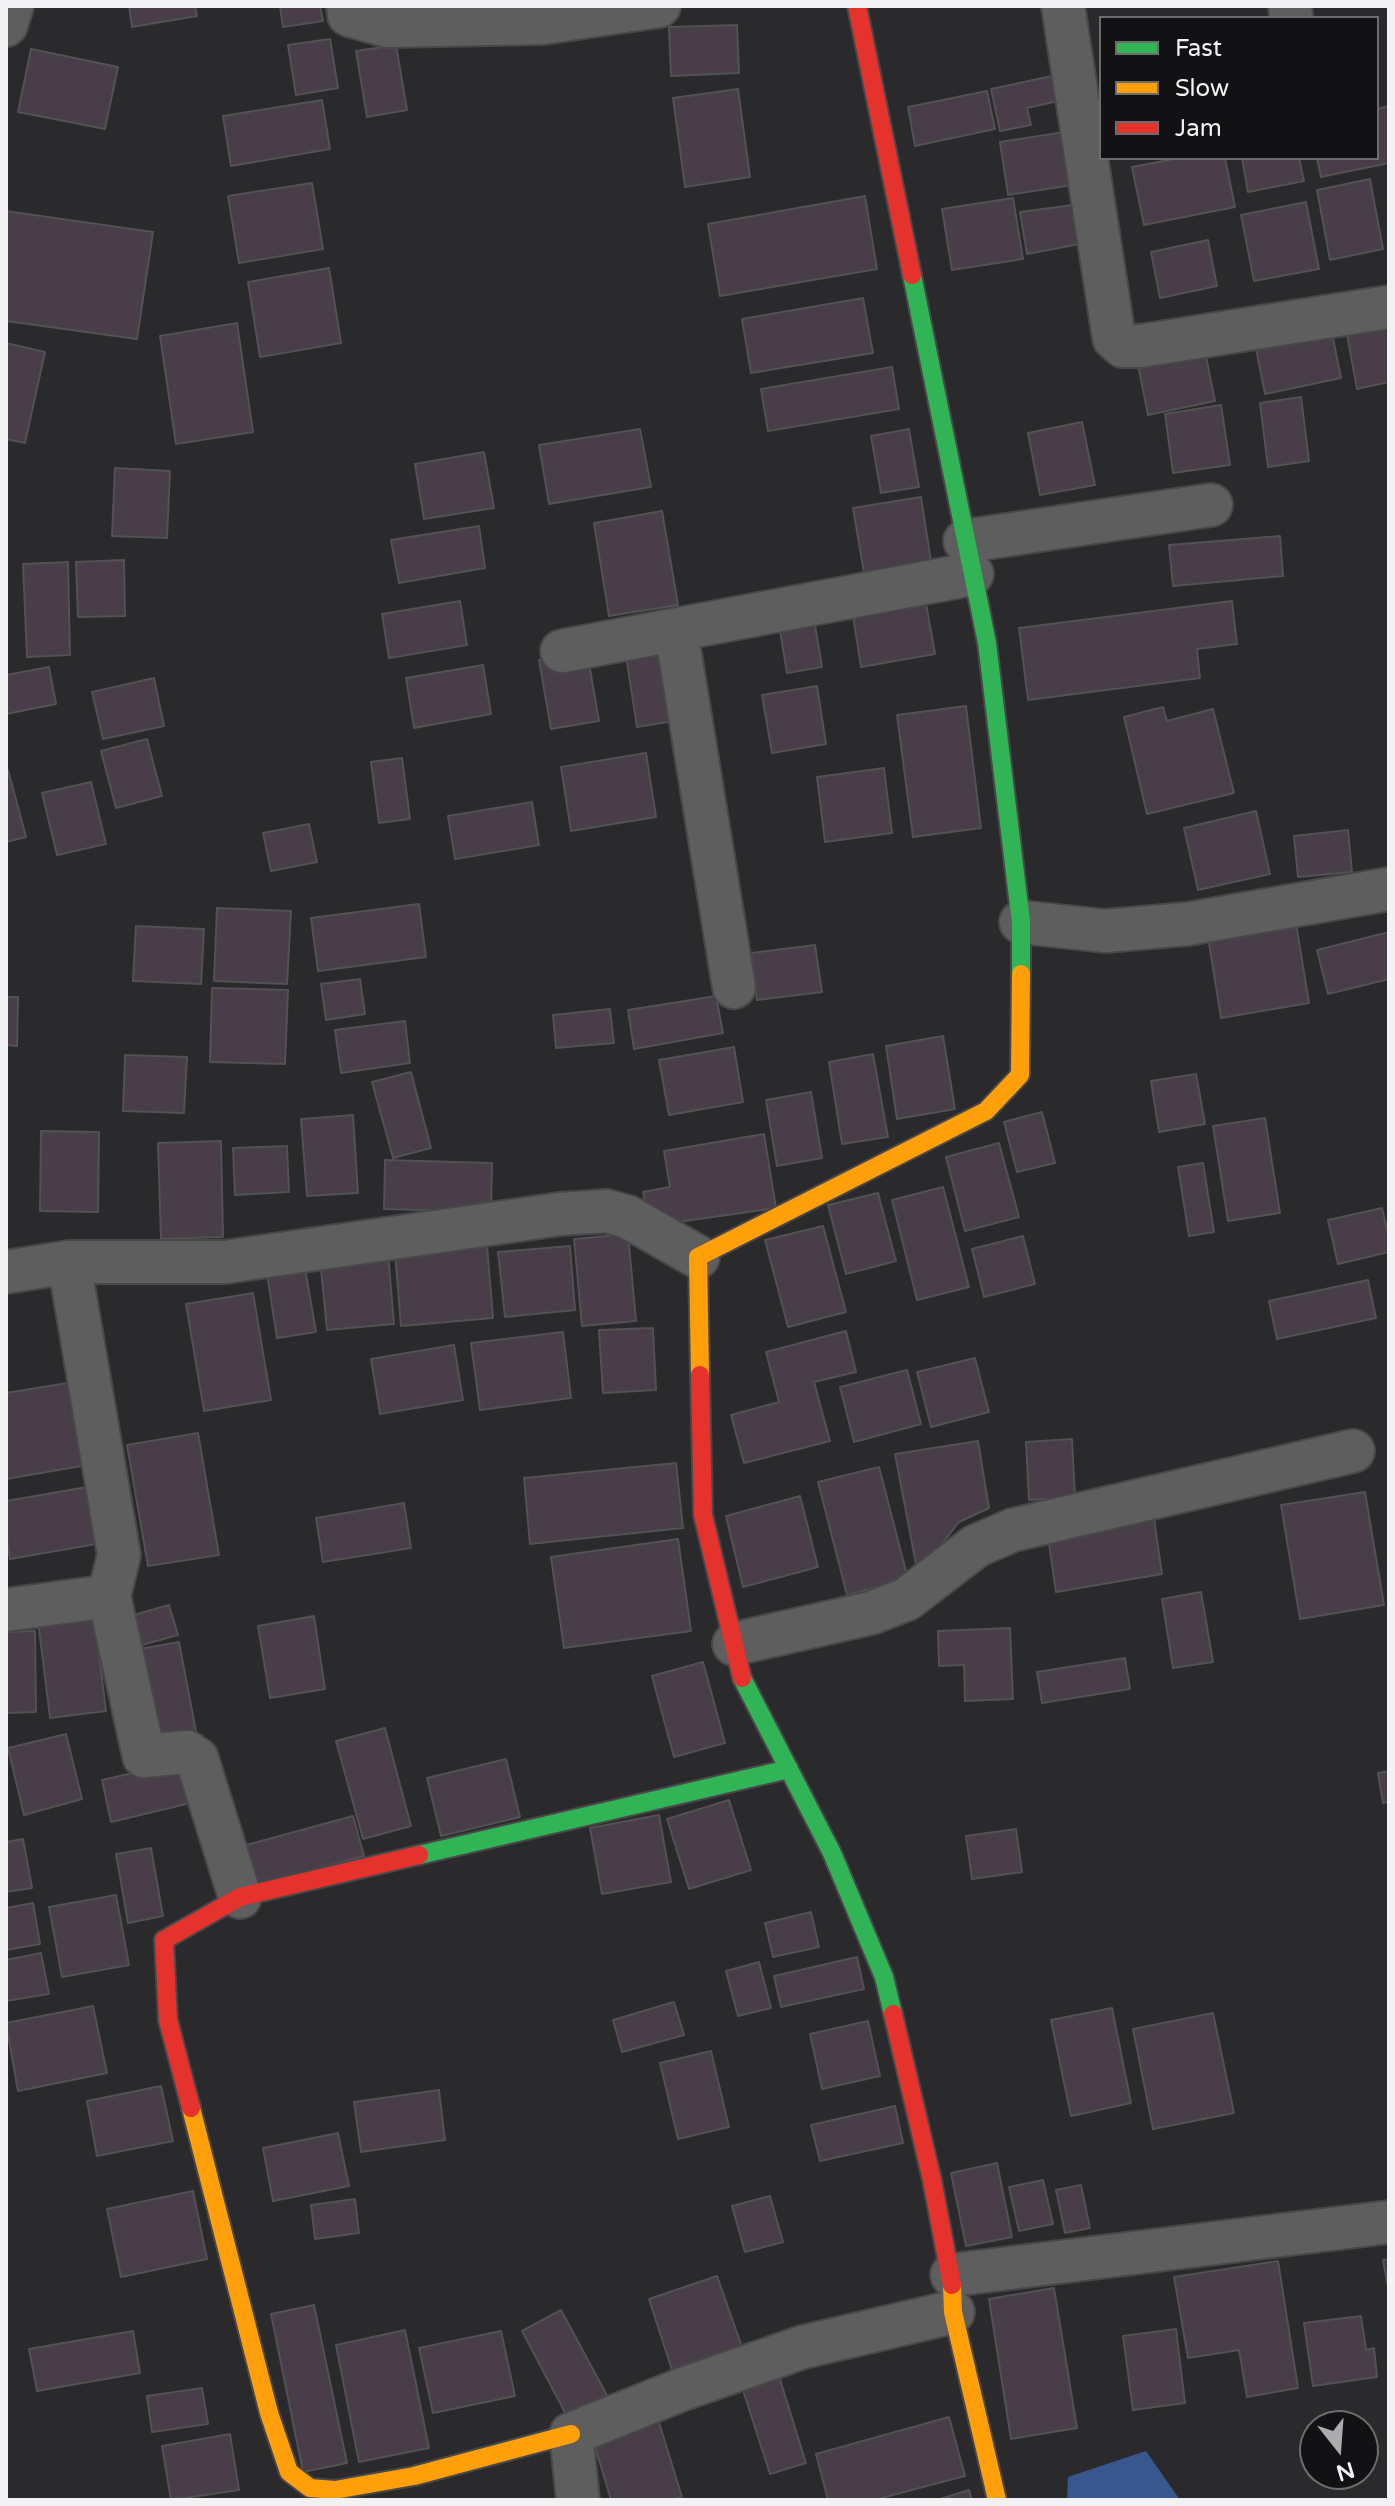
<!DOCTYPE html>
<style>
body{margin:0}
#map{position:relative;width:1395px;height:2506px;overflow:hidden;background:#2a292b;font-family:"Varela Round",sans-serif}
canvas{display:block}
.frame{position:absolute;inset:0;border:8px solid #f2f1f4;pointer-events:none}
.legend{position:absolute;left:1099px;top:16px;width:280px;height:144px;box-sizing:border-box;background:#121113;border:2px solid #6c6b6d;margin:0;padding:10px 14px;list-style:none;font-size:24px;color:#f2f1f4}
.legend li{display:flex;align-items:center;gap:16px;height:40px}
.legend b{width:40px;border:2px solid #6c6b6d}
.north{position:absolute;left:1299px;top:2410px;width:80px;height:80px;box-sizing:border-box;background:#121113;border:2px solid #6c6b6d;border-radius:50%;rotate:163deg;font-size:22px;font-weight:700;line-height:32px;text-align:center;color:#f2f1f4}
.north::after{content:'';display:block;margin:auto;width:28px;height:36px;background:#acabae;clip-path:polygon(50% 0,100% 100%,50% 72%,0 100%)}
</style>
<div id="map">
<canvas width="1395" height="2506"></canvas>
<div class="frame"></div>
<ul class="legend">
<li><b style="height:10px;background:#30b455"></b>Fast</li>
<li><b style="height:10px;background:#ff9f0a"></b>Slow</li>
<li><b style="height:10px;background:#e5322d"></b>Jam</li>
</ul>
<div class="north">N</div>
</div>
<script>
const ctx = document.querySelector('canvas').getContext('2d');
ctx.lineJoin = 'round';
function fillPath(path, color) {
  ctx.fillStyle = color;
  ctx.fill(path, 'evenodd');
}
function shape(rows) {
  const path = new Path2D();
  for (const r of rows) {
    path.moveTo(r[0], r[1]);
    for (let i = 2; i < r.length; i += 2) path.lineTo(r[i], r[i + 1]);
  }
  return path;
}
function trace(path, color, width, dash) {
  ctx.strokeStyle = color;
  ctx.lineWidth = width;
  ctx.lineCap = dash ? 'butt' : 'round';
  ctx.setLineDash(dash || []);
  ctx.stroke(path);
}
fillPath(shape([
 [1146,2451,1180,2500,1067,2500,1068,2477]
]), '#39578f');
const building = shape([
 [129,6,195,6,197,16,132,27,129,6],
 [280,6,320,6,323,21,283,27,280,6],
 [737,25,739,73,671,76,669,27,737,25],
 [330,39,338,88,296,95,288,45,330,39],
 [396,45,407,110,367,117,356,51,396,45],
 [31,49,118,67,105,129,18,112,31,49],
 [1061,74,1067,99,1027,108,1031,125,1000,131,991,89,1061,74],
 [738,89,750,177,685,187,673,98,738,89],
 [987,91,995,129,915,146,908,107,987,91],
 [322,100,330,149,231,166,223,116,322,100],
 [1389,106,1389,163,1321,177,1317,158,1377,158,1377,109,1389,106],
 [1071,131,1079,184,1008,195,1000,142,1071,131],
 [1179,158,1225,158,1235,207,1144,225,1132,167,1179,158],
 [1242,158,1299,158,1304,181,1248,192,1242,158],
 [1370,179,1383,249,1330,260,1317,190,1370,179],
 [312,183,323,249,239,263,228,196,312,183],
 [865,196,877,269,720,296,708,224,865,196],
 [1013,198,1023,259,952,270,942,209,1013,198],
 [1306,202,1319,269,1254,281,1241,215,1306,202],
 [1081,204,1090,242,1027,254,1020,212,1081,204],
 [6,211,153,232,137,339,6,321,6,211],
 [1208,240,1217,286,1160,298,1151,252,1208,240],
 [329,268,341,343,260,357,248,282,329,268],
 [863,298,873,353,751,373,742,319,863,298],
 [1389,315,1389,382,1357,389,1345,324,1389,315],
 [237,323,253,432,176,444,160,336,237,323],
 [1330,323,1341,378,1265,394,1254,339,1330,323],
 [1203,342,1215,401,1148,415,1136,355,1203,342],
 [6,343,45,352,25,443,6,439,6,343],
 [892,367,899,409,768,431,761,389,892,367],
 [1301,397,1309,461,1268,467,1260,403,1301,397],
 [1221,405,1230,465,1173,473,1165,414,1221,405],
 [1082,422,1095,485,1040,495,1028,433,1082,422],
 [640,429,651,487,549,504,539,445,640,429],
 [909,429,919,487,881,493,871,436,909,429],
 [484,452,494,508,424,519,415,464,484,452],
 [115,468,170,471,167,538,112,536,115,468],
 [921,497,932,568,865,579,853,508,921,497],
 [662,511,678,605,609,616,594,523,662,511],
 [479,526,485,568,399,583,391,540,479,526],
 [1280,536,1283,576,1173,586,1169,545,1280,536],
 [124,560,125,616,78,617,76,562,124,560],
 [68,562,70,655,27,657,23,564,68,562],
 [924,592,935,654,861,667,851,603,924,592],
 [460,601,467,645,389,658,382,614,460,601],
 [1232,601,1237,644,1197,649,1200,678,1028,700,1019,628,1232,601],
 [813,613,822,667,787,673,778,618,813,613],
 [661,643,674,721,637,727,625,649,661,643],
 [587,652,599,721,551,729,539,660,587,652],
 [483,665,491,714,414,728,406,678,483,665],
 [49,667,56,704,6,714,6,675,49,667],
 [154,678,164,726,103,739,92,692,154,678],
 [817,686,826,744,772,753,762,695,817,686],
 [966,706,981,828,913,837,897,715,966,706],
 [1163,707,1167,721,1213,709,1234,793,1147,814,1124,717,1163,707],
 [147,739,162,796,116,808,101,751,147,739],
 [646,753,656,817,571,831,561,767,646,753],
 [402,758,410,819,379,823,371,762,402,758],
 [884,768,892,833,825,842,817,777,884,768],
 [6,770,8,770,26,837,6,842,6,770],
 [91,782,106,844,57,855,42,793,91,782],
 [532,802,539,845,455,859,448,816,532,802],
 [1256,811,1270,874,1198,890,1184,828,1256,811],
 [309,824,317,862,271,871,263,833,309,824],
 [1348,830,1352,872,1298,877,1294,836,1348,830],
 [419,904,426,957,318,971,311,918,419,904],
 [217,908,291,911,287,984,214,981,217,908],
 [1295,917,1309,1003,1221,1018,1207,931,1295,917],
 [136,926,204,929,201,984,133,981,136,926],
 [1389,932,1389,979,1328,994,1317,950,1389,932],
 [815,945,822,992,757,1000,751,953,815,945],
 [360,979,365,1014,326,1020,321,984,360,979],
 [212,988,288,990,285,1064,210,1062,212,988],
 [716,996,723,1033,634,1049,628,1010,716,996],
 [6,997,18,997,17,1046,6,1045,6,997],
 [610,1009,614,1043,556,1048,553,1015,610,1009],
 [405,1021,410,1063,341,1073,335,1030,405,1021],
 [943,1036,955,1109,897,1119,886,1046,943,1036],
 [734,1047,743,1102,669,1115,659,1060,734,1047],
 [873,1054,888,1137,842,1144,829,1062,873,1054],
 [125,1055,187,1057,184,1113,123,1111,125,1055],
 [411,1072,431,1148,393,1158,372,1082,411,1072],
 [1196,1074,1205,1124,1159,1132,1151,1081,1196,1074],
 [811,1092,822,1158,777,1166,766,1100,811,1092],
 [1042,1112,1055,1163,1017,1172,1004,1122,1042,1112],
 [353,1115,358,1193,307,1196,301,1119,353,1115],
 [1265,1118,1280,1213,1228,1221,1213,1126,1265,1118],
 [41,1131,99,1132,98,1212,40,1211,41,1131],
 [764,1134,776,1208,650,1226,643,1192,670,1187,664,1151,764,1134],
 [221,1141,223,1237,161,1239,158,1143,221,1141],
 [999,1143,1019,1217,965,1231,946,1157,999,1143],
 [287,1146,289,1192,235,1195,233,1148,287,1146],
 [385,1160,492,1163,491,1212,384,1209,385,1160],
 [1203,1163,1214,1232,1189,1236,1178,1167,1203,1163],
 [943,1187,969,1287,917,1300,892,1200,943,1187],
 [878,1193,896,1261,846,1274,828,1205,878,1193],
 [1382,1208,1389,1237,1389,1252,1338,1264,1328,1220,1382,1208],
 [823,1226,846,1312,788,1327,765,1240,823,1226],
 [628,1234,636,1321,582,1326,574,1239,628,1234],
 [1023,1236,1035,1284,984,1297,972,1249,1023,1236],
 [487,1245,493,1318,401,1326,395,1253,487,1245],
 [570,1246,575,1310,505,1317,498,1252,570,1246],
 [388,1253,394,1324,327,1330,320,1259,388,1253],
 [305,1268,316,1332,277,1338,267,1274,305,1268],
 [1368,1280,1376,1318,1277,1339,1269,1301,1368,1280],
 [253,1293,271,1400,204,1411,186,1304,253,1293],
 [653,1328,656,1390,603,1393,599,1330,653,1328],
 [846,1331,856,1372,814,1382,830,1441,744,1463,731,1415,779,1402,766,1352,846,1331],
 [563,1332,571,1398,480,1410,471,1343,563,1332],
 [454,1345,463,1400,380,1414,371,1359,454,1345],
 [975,1358,989,1412,931,1427,917,1372,975,1358],
 [907,1370,921,1424,854,1442,840,1387,907,1370],
 [74,1382,87,1465,6,1479,6,1393,74,1382],
 [198,1433,219,1555,148,1566,127,1445,198,1433],
 [1072,1439,1075,1497,1029,1500,1026,1442,1072,1439],
 [978,1441,989,1508,959,1522,918,1575,895,1454,978,1441],
 [676,1463,683,1528,530,1544,524,1478,676,1463],
 [879,1467,908,1579,847,1595,818,1482,879,1467],
 [87,1487,96,1544,10,1559,6,1532,6,1501,87,1487],
 [1365,1492,1384,1605,1300,1619,1281,1505,1365,1492],
 [800,1496,818,1567,743,1587,726,1516,800,1496],
 [404,1503,411,1548,323,1562,316,1518,404,1503],
 [1154,1519,1162,1574,1056,1592,1048,1537,1154,1519],
 [678,1539,691,1631,564,1648,551,1557,678,1539],
 [1201,1592,1213,1662,1173,1668,1162,1599,1201,1592],
 [93,1605,106,1711,50,1718,37,1613,93,1605],
 [169,1605,178,1635,131,1648,123,1618,169,1605],
 [314,1616,325,1689,270,1698,258,1626,314,1616],
 [1010,1628,1013,1699,965,1701,964,1665,939,1666,938,1631,1010,1628],
 [35,1631,36,1712,6,1713,6,1632,35,1631],
 [179,1642,198,1742,154,1751,134,1650,179,1642],
 [1125,1658,1130,1689,1042,1703,1037,1672,1125,1658],
 [703,1662,725,1743,674,1757,652,1676,703,1662],
 [385,1728,411,1826,363,1839,336,1741,385,1728],
 [66,1734,82,1799,24,1815,8,1748,66,1734],
 [506,1759,520,1817,441,1836,427,1778,506,1759],
 [186,1761,195,1802,111,1822,102,1780,186,1761],
 [1389,1771,1389,1802,1383,1803,1378,1773,1389,1771],
 [729,1800,751,1870,689,1889,667,1819,729,1800],
 [659,1815,671,1882,602,1894,590,1828,659,1815],
 [353,1816,364,1856,249,1887,239,1847,353,1816],
 [1016,1829,1022,1872,972,1879,966,1836,1016,1829],
 [23,1839,32,1888,6,1892,6,1842,23,1839],
 [151,1848,163,1916,128,1923,116,1854,151,1848],
 [116,1895,129,1965,62,1977,49,1907,116,1895],
 [33,1903,40,1944,6,1950,6,1908,33,1903],
 [811,1912,819,1947,773,1957,765,1923,811,1912],
 [41,1953,49,1994,6,2001,6,1960,41,1953],
 [857,1957,864,1989,781,2007,774,1976,857,1957],
 [759,1962,771,2008,738,2016,726,1971,759,1962],
 [674,2002,684,2035,622,2052,613,2020,674,2002],
 [93,2006,107,2073,18,2091,6,2023,93,2006],
 [1112,2008,1131,2103,1071,2116,1051,2020,1112,2008],
 [1213,2013,1234,2113,1153,2129,1133,2029,1213,2013],
 [868,2021,880,2076,822,2089,810,2034,868,2021],
 [711,2051,729,2127,678,2139,660,2063,711,2051],
 [161,2086,173,2141,97,2156,87,2101,161,2086],
 [439,2090,445,2140,361,2152,354,2102,439,2090],
 [895,2106,903,2143,820,2161,811,2125,895,2106],
 [338,2133,349,2186,273,2201,263,2148,338,2133],
 [997,2163,1012,2237,966,2246,951,2173,997,2163],
 [1043,2180,1053,2224,1019,2231,1009,2187,1043,2180],
 [1081,2185,1090,2228,1065,2233,1056,2190,1081,2185],
 [193,2191,207,2259,121,2277,107,2209,193,2191],
 [770,2196,783,2242,745,2252,732,2206,770,2196],
 [355,2199,359,2233,315,2239,311,2205,355,2199],
 [1389,2259,1389,2293,1383,2260,1389,2259],
 [1278,2261,1298,2388,1247,2397,1239,2350,1188,2358,1174,2277,1278,2261],
 [717,2276,742,2347,672,2370,649,2299,717,2276],
 [1054,2288,1077,2428,1011,2439,989,2299,1054,2288],
 [314,2305,347,2463,303,2472,271,2314,314,2305],
 [561,2310,609,2399,569,2420,522,2331,561,2310],
 [1361,2316,1366,2350,1374,2348,1377,2377,1313,2386,1304,2323,1361,2316],
 [1176,2329,1185,2403,1133,2410,1123,2336,1176,2329],
 [405,2330,429,2448,359,2462,336,2345,405,2330],
 [133,2331,140,2373,37,2391,29,2349,133,2331],
 [501,2331,515,2396,433,2413,419,2348,501,2331],
 [778,2373,806,2463,770,2474,741,2384,778,2373],
 [202,2388,208,2424,152,2432,147,2396,202,2388],
 [949,2417,965,2476,874,2500,828,2500,816,2454,949,2417],
 [658,2419,682,2497,673,2500,611,2500,593,2440,658,2419],
 [230,2434,239,2490,171,2500,162,2446,230,2434],
 [969,2490,972,2500,937,2500,969,2490]
]);
fillPath(building, '#483d49');
trace(building, '#525153', 2);
const street = shape([
 [348,6,349,15,388,26,542,23,659,6],
 [1063,6,1114,338,1123,346,1140,346,1389,307],
 [1290,6,1291,15],
 [6,25,12,6],
 [965,541,1211,505],
 [676,630,734,987],
 [562,651,972,574],
 [1021,922,1105,931,1187,924,1389,889],
 [69,1262,225,1262,560,1214,607,1211,628,1217,698,1257],
 [6,1272,69,1262,119,1555,109,1596],
 [6,1610,109,1596,144,1756,187,1752,197,1759,240,1897],
 [734,1644,871,1613,907,1599,976,1546,1013,1530,1353,1451],
 [952,2275,1389,2222],
 [578,2500,571,2434,683,2389,803,2347,953,2312]
]);
const fast = shape([
 [912,275,987,643,1021,922,1021,974],
 [742,1678,832,1853,884,1977,893,2014],
 [419,1855,789,1769]
]);
const slow = shape([
 [700,1375,698,1257,986,1111,1020,1075,1021,974],
 [191,2108,269,2413,289,2472,310,2488,335,2490,414,2476,571,2434],
 [952,2285,953,2312,997,2500]
]);
const jam = shape([
 [857,6,912,275],
 [700,1375,703,1515,742,1678],
 [893,2014,932,2180,952,2285],
 [191,2108,168,2020,164,1940,240,1897,419,1855]
]);
trace(street, '#484749', 46);
trace(fast, '#484749', 22);
trace(slow, '#484749', 22);
trace(jam, '#484749', 22);
trace(street, '#5e5e5f', 42);
trace(fast, '#30b455', 18);
trace(slow, '#ff9f0a', 18);
trace(jam, '#e5322d', 18);
</script>
